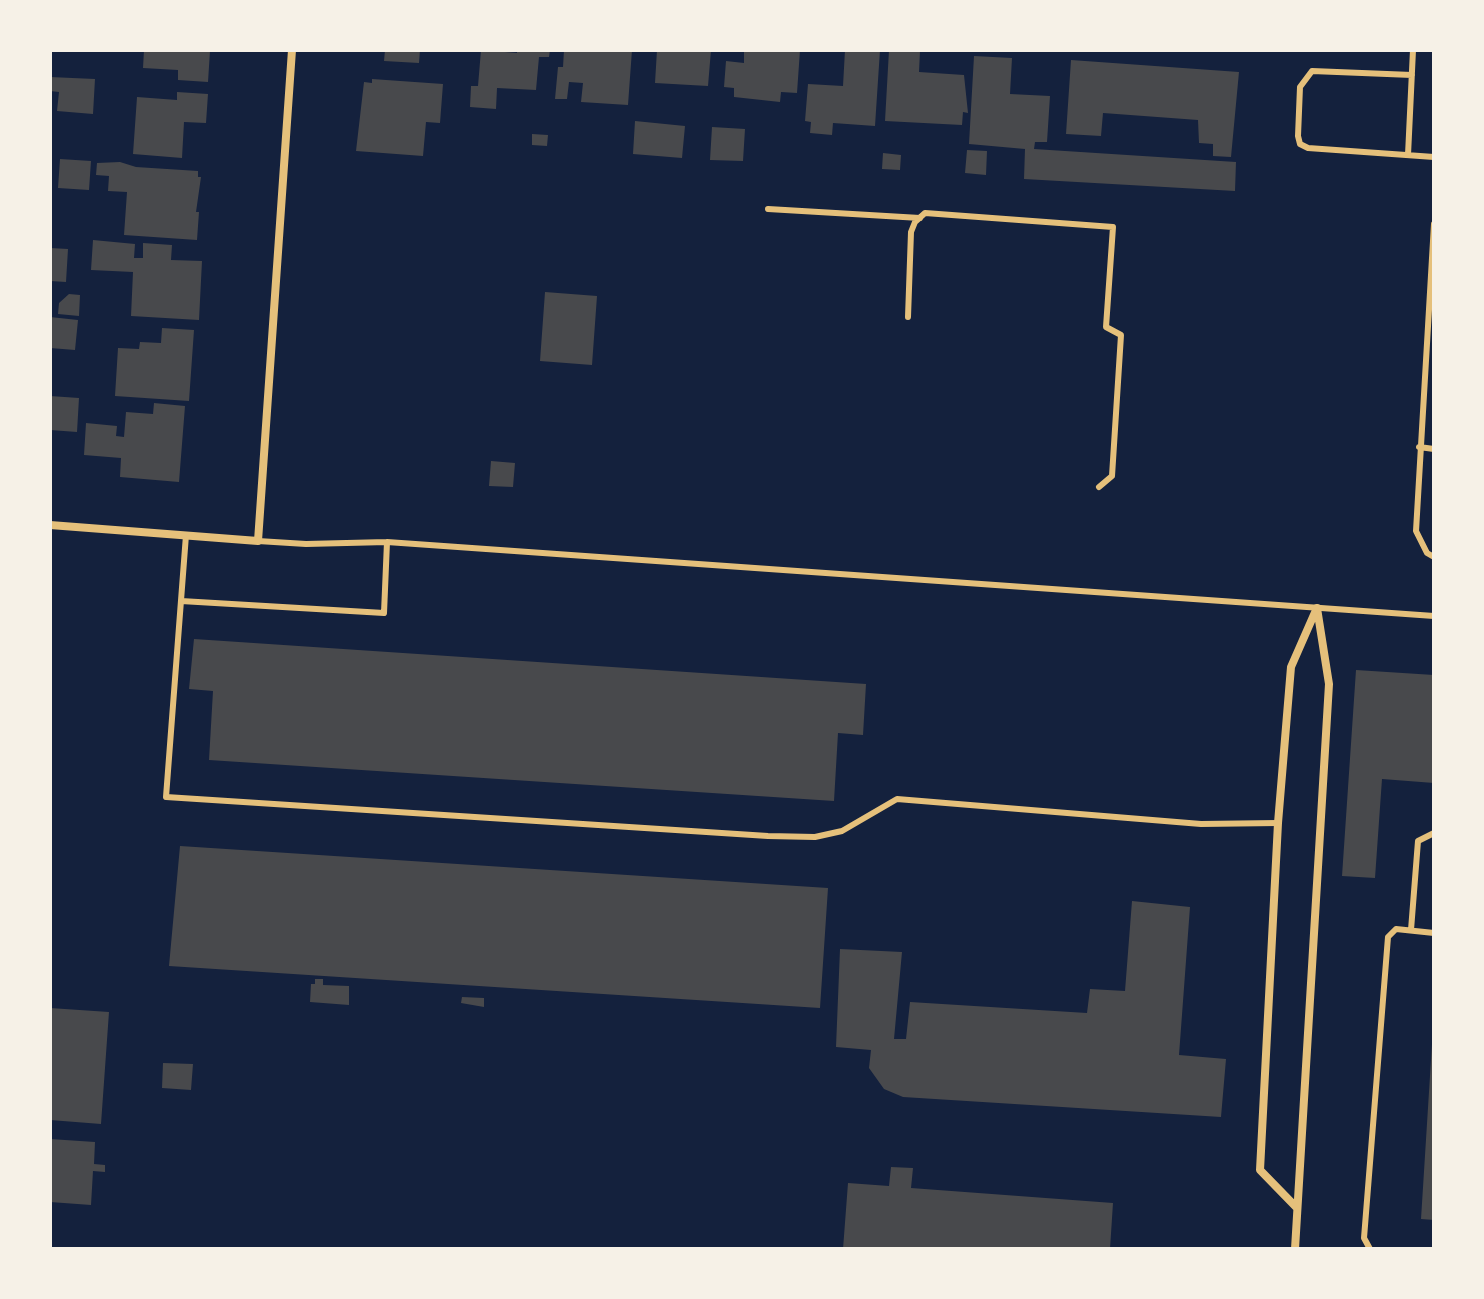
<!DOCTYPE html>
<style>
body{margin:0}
#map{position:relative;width:1484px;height:1299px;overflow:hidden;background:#14213d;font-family:"Varela Round",sans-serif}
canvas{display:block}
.frame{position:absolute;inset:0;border:52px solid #f6f1e7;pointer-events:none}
</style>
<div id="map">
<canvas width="1484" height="1299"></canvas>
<div class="frame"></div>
</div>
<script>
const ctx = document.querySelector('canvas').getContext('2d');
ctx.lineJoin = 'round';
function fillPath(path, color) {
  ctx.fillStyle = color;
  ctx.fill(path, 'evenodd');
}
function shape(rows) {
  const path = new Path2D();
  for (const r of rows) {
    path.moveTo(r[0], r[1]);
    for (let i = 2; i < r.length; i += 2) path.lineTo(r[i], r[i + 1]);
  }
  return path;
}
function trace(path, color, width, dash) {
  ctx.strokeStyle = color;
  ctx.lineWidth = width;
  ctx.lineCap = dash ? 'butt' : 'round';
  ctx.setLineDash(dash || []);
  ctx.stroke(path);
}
fillPath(shape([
 [144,50,210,51,208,82,178,80,178,70,143,68],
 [385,50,420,50,419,63,384,61],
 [481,50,517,53,517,50,550,50,549,57,539,57,536,90,497,88,496,109,470,107,471,86,478,86],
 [564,50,632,50,628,105,581,102,583,83,569,82,567,99,555,99,558,67,563,67],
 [657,50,711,50,708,86,655,83],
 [744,50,800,50,797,93,781,92,780,102,734,97,734,88,724,87,726,61,744,63],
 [845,50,880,50,875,126,833,123,832,135,810,133,811,122,805,121,808,84,843,86],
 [889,50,920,51,919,72,964,75,968,113,963,112,962,125,885,121],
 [974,56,1012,58,1010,94,1050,96,1047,142,1035,142,1034,149,1236,162,1235,191,1024,179,1025,149,969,144],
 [1071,60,1239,72,1231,157,1213,156,1213,144,1199,143,1198,120,1103,113,1101,136,1066,134],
 [50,77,95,79,93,114,57,111,59,92,50,91],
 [372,79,443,84,440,123,426,122,423,156,356,151,364,82,372,83],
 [177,92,208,94,206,123,184,122,182,158,133,154,137,97,177,100],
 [635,121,685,126,682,158,633,154],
 [712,127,745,129,743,161,710,160],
 [532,134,548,135,547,146,532,145],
 [967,150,987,151,986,175,965,173],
 [883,153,901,155,900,170,882,169],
 [60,159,91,161,89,190,58,188],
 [120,162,136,167,198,171,198,177,201,177,196,212,199,212,197,240,124,235,127,192,108,191,109,176,96,175,97,163],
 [93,240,135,244,134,258,143,258,143,243,172,245,171,260,202,261,199,320,131,316,133,272,91,270],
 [50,248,68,249,66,282,50,281],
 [545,292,597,296,592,365,540,361],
 [69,294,80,295,79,316,58,314,59,303],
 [50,317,78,320,75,350,50,348],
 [162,328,194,330,189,401,115,396,118,348,139,349,140,342,161,343],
 [50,396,79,398,77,432,50,430],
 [154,403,185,406,179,482,120,477,121,458,84,455,86,423,117,426,116,436,124,437,126,412,153,414],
 [491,461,515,463,513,487,489,486],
 [194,639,866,684,863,735,838,733,834,801,209,760,213,691,189,689],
 [1356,670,1434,675,1434,783,1382,779,1375,878,1342,876],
 [180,846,828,888,820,1008,169,966],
 [1132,901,1190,907,1179,1055,1226,1059,1221,1117,903,1097,884,1089,869,1068,871,1050,836,1047,840,949,902,952,894,1039,906,1039,910,1002,1087,1013,1090,989,1125,991],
 [315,979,323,979,323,985,349,986,349,1005,310,1002,311,984,315,984],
 [462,997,484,998,484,1007,461,1003],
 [50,1008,109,1012,101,1124,50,1120],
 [1432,1044,1434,1044,1434,1220,1421,1219],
 [163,1063,193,1064,191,1090,162,1088],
 [50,1139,95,1142,94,1164,105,1165,105,1172,93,1171,91,1205,50,1202],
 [891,1167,913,1168,911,1188,1113,1203,1110,1249,843,1249,848,1183,889,1186]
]), '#48494c');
trace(shape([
 [1412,75,1312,71,1300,87,1298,136,1300,144,1308,148,1434,157],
 [1408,155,1413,50],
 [768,209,920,218],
 [1434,224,1416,531,1427,553,1434,557],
 [908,317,911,232,915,222,925,213,1113,227,1106,327,1121,335,1112,476,1099,487],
 [1419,447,1434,449],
 [186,535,166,797,768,836,815,837,842,831,897,799,1201,824,1278,823],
 [258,541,306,544,387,542,1434,616],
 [181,601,384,613,387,542],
 [1411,930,1418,841,1434,833],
 [1370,1249,1364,1238,1388,937,1396,929,1434,933]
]), '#e5c07b', 6);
trace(shape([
 [50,525,258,541,292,50],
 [1297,1208,1260,1170,1278,823,1291,667,1316,610],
 [1295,1249,1329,684,1317,608]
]), '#e5c07b', 8);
</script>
